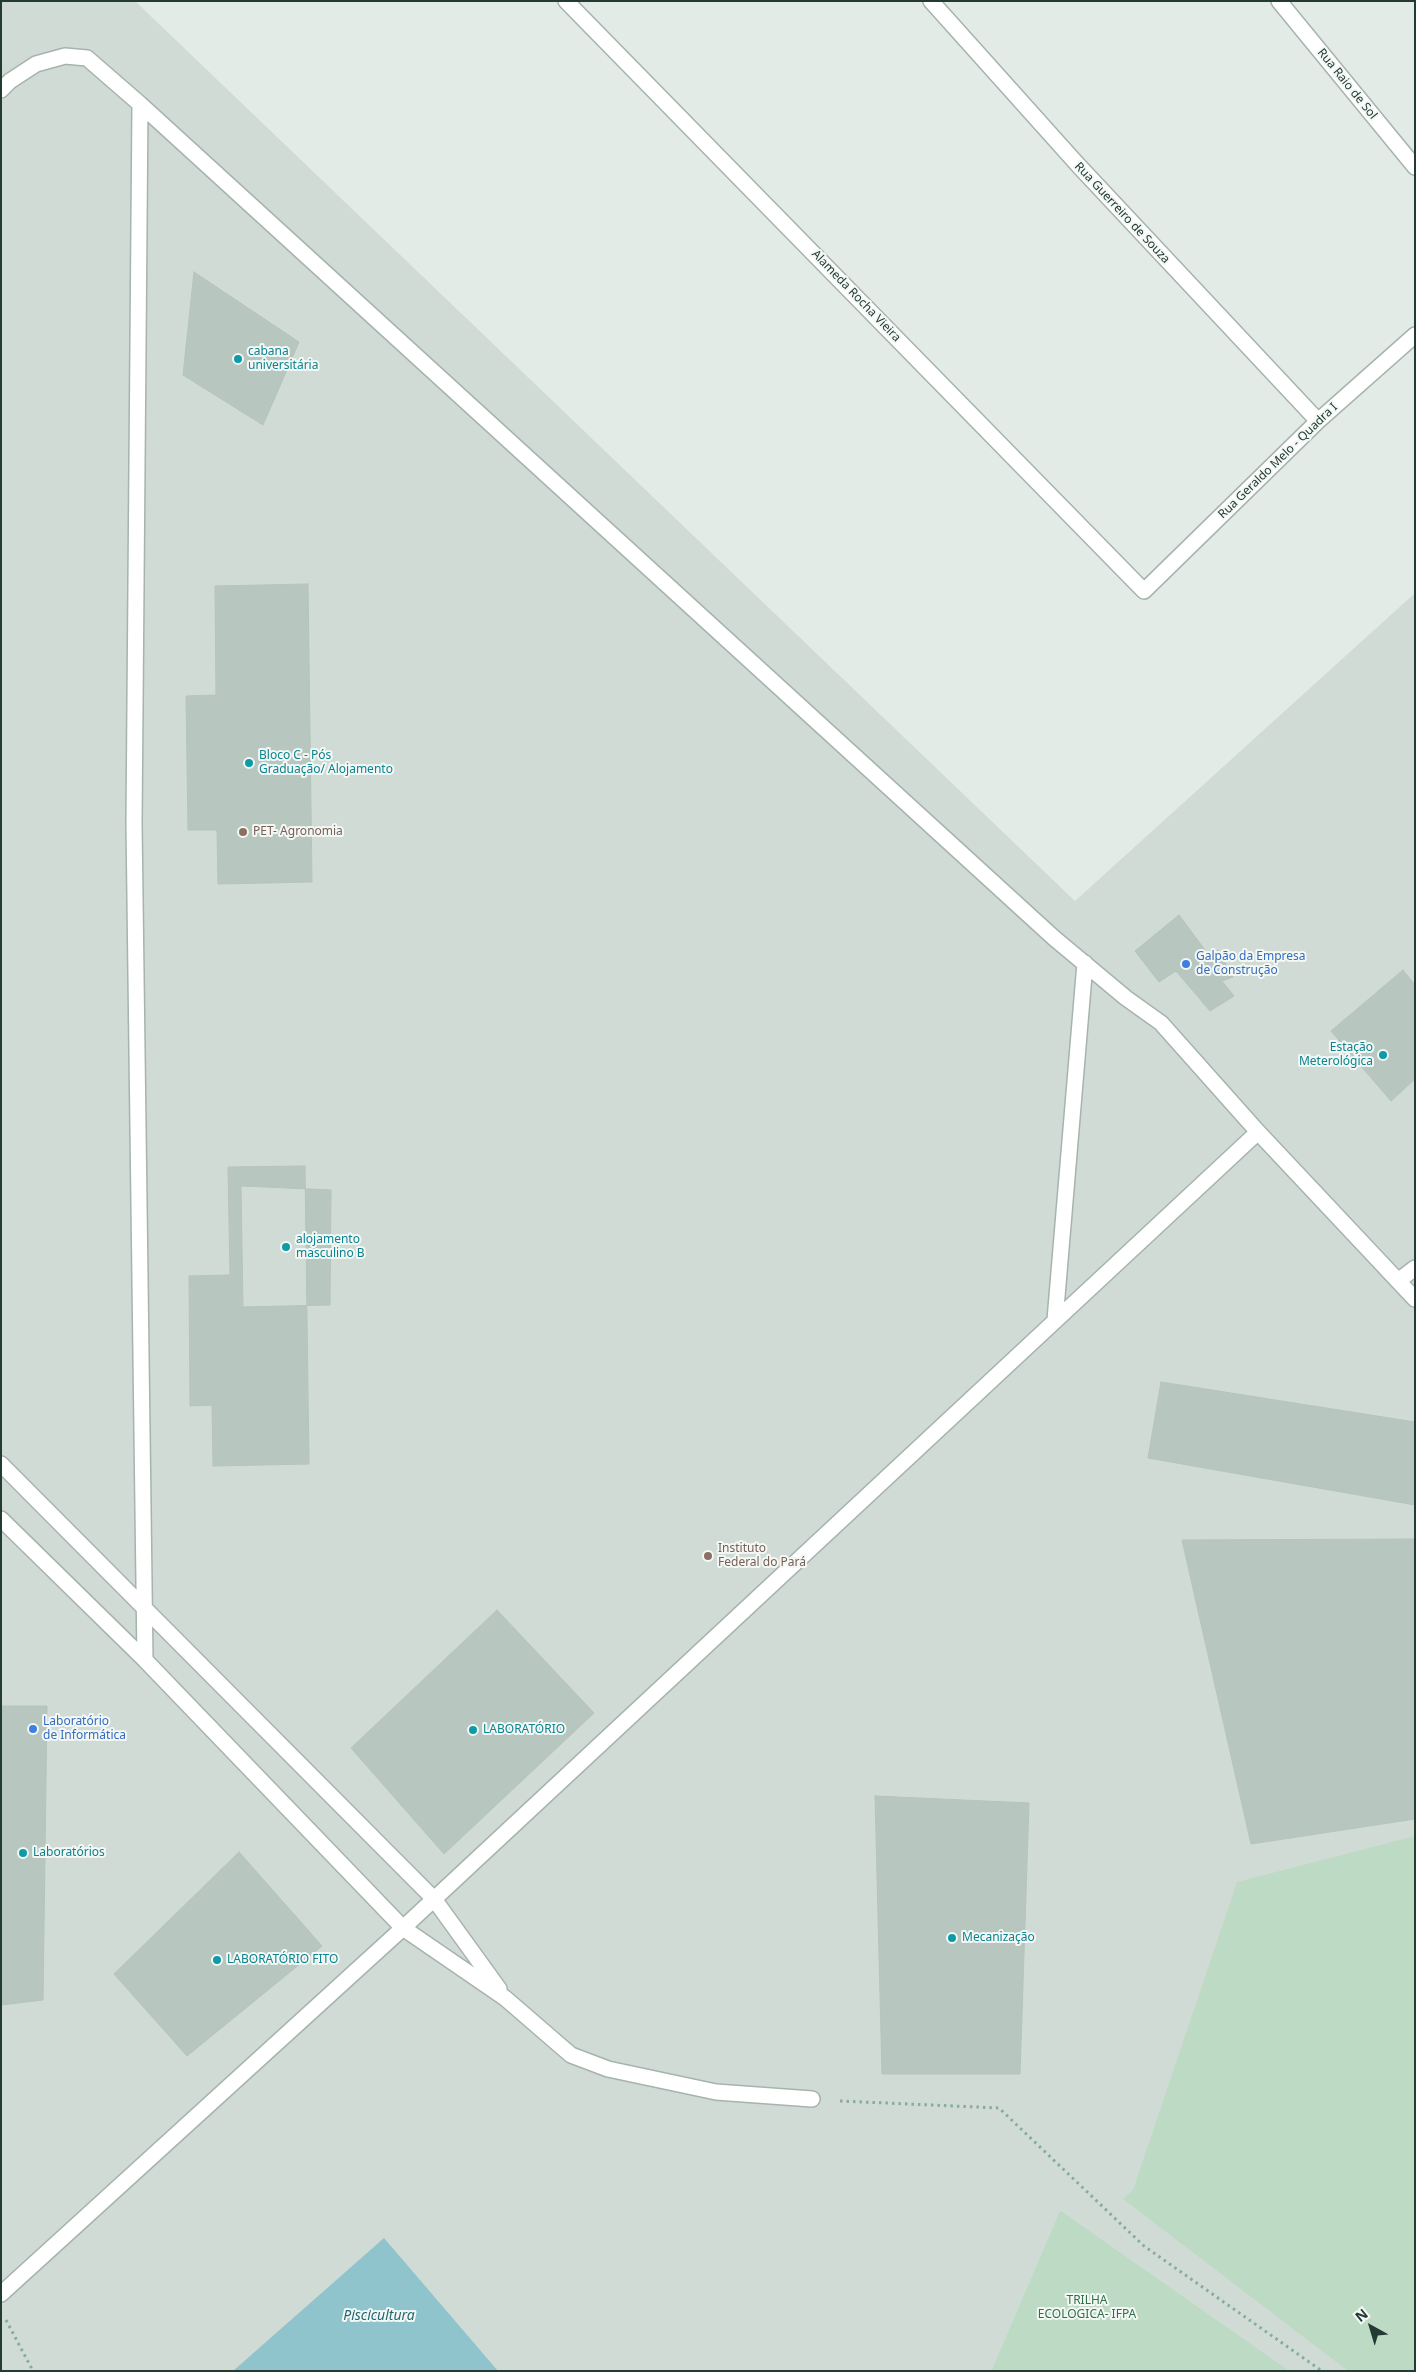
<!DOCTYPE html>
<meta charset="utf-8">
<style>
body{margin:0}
#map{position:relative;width:1416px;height:2372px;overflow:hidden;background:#e3ebe7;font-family:"Noto Sans",sans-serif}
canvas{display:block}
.frame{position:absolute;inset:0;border:2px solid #243b34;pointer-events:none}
.north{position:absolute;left:1346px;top:2302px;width:50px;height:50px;-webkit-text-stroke:4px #f3f8f5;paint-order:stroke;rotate:321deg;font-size:14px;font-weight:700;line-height:20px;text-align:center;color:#243b34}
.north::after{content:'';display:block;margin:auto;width:18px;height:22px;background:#243b34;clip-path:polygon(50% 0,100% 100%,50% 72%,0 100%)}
</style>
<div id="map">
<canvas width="1416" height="2372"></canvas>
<div class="frame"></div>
<div class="north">N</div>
</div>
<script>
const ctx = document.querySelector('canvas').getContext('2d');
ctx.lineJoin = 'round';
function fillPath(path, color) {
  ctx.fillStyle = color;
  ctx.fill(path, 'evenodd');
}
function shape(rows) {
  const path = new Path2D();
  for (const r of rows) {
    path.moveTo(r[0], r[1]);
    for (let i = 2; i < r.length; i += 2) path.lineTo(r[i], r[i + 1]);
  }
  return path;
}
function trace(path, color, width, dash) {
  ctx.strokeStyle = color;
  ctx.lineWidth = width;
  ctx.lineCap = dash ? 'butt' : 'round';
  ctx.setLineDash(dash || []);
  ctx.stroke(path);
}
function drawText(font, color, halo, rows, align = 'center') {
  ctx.font = font + ' "Noto Sans",sans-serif';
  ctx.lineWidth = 4;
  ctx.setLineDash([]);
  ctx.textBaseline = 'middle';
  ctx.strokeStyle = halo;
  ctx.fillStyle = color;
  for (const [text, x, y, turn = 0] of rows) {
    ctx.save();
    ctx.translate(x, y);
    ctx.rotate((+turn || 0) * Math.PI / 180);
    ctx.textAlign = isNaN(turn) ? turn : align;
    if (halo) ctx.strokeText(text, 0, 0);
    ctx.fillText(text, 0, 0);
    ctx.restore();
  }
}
fillPath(shape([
 [1,1,135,1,1075,901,1415,593,1415,2371,1290,2371,1060,2210,991,2371,1,2371]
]), '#d1dbd6');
fillPath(shape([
 [1415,1836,1415,2371,1348,2371,1123,2199,1133,2190,1237,1882],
 [1060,2210,1290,2371,991,2371]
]), '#bddbc4');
fillPath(shape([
 [384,2238,498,2371,233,2371]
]), '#8fc4cc');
const building = shape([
 [194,272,299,342,263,425,183,375,194,272],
 [308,584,312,882,218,884,217,830,188,830,186,696,216,695,215,586,308,584],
 [1179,915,1211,958,1218,950,1233,977,1222,981,1234,996,1210,1011,1176,971,1159,982,1135,951,1179,915],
 [1403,970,1415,985,1415,1079,1391,1101,1331,1031,1403,970],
 [305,1166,309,1464,213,1466,212,1405,190,1406,189,1276,230,1275,228,1167,305,1166],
 [241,1186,331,1190,330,1305,243,1307,241,1186],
 [1161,1382,1415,1422,1415,1505,1148,1458,1161,1382],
 [1415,1539,1415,1819,1251,1844,1182,1540,1415,1539],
 [497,1610,594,1713,444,1854,351,1748,497,1610],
 [1,1706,47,1706,43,2000,1,2005,1,1706],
 [875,1796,1029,1803,1020,2074,882,2074,875,1796],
 [239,1852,322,1946,187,2056,114,1974,239,1852]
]);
fillPath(building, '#b8c6c0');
trace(building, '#b5c4be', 1);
const service = shape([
 [1,90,10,81,36,64,65,56,87,58,140,104,134,823,145,1660],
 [140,104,1054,938,1126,998,1161,1023,1258,1132,1415,1299],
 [1055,1320,1085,963],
 [1,1464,434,1899,499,1989],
 [1,1519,145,1660,403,1928,505,1998,571,2055,608,2069,716,2092,812,2099],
 [1,2294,403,1928,1258,1132]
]);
const minor = shape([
 [566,1,1144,591,1318,421,1415,335],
 [931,1,1078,165,1318,421],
 [1279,1,1415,167],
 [1398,1281,1415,1268]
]);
trace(service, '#a6b3ae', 18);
trace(minor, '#a6b3ae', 18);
trace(shape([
 [840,2101,999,2108,1144,2246,1322,2371],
 [6,2320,33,2371]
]), '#85ac9f', 3, [2.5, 4]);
trace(service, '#fff', 15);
trace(minor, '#fff', 15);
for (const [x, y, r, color] of [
 [238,359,5,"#0f9aa8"],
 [249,763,5,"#0f9aa8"],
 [243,832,5,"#8d6e63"],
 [1186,964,5,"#3f7fe0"],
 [1383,1055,5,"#0f9aa8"],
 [286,1247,5,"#0f9aa8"],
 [708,1556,5,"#8d6e63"],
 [33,1729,5,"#3f7fe0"],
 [473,1730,5,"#0f9aa8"],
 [23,1853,5,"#0f9aa8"],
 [952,1938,5,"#0f9aa8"],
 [217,1960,5,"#0f9aa8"]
]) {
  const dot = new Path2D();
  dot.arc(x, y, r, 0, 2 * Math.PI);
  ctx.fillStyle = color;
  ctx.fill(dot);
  trace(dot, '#f3f8f5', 2);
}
drawText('12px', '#243b34', '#f3f8f5', [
 ["Rua Raio de Sol",1347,84,51],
 ["Rua Guerreiro de Souza",1122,213,47],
 ["Alameda Rocha Vieira",856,296,46],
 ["Rua Geraldo Melo - Quadra I",1278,461,-44]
]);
drawText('12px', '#0d838f', '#f3f8f5', [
 ["cabana",248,352],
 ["universitária",248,366],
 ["Bloco C - Pós",259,756],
 ["Graduação/ Alojamento",259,770],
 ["Estação",1373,1048,"right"],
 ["Meterológica",1373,1062,"right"],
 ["alojamento",296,1240],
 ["masculino B",296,1254],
 ["LABORATÓRIO",483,1730],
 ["Laboratórios",33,1853],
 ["Mecanização",962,1938],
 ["LABORATÓRIO FITO",227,1960]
], 'left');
drawText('12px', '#785e54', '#f3f8f5', [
 ["PET- Agronomia",253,832],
 ["Instituto",718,1549],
 ["Federal do Pará",718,1563]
], 'left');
drawText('12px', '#366cbe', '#f3f8f5', [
 ["Galpão da Empresa",1196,957],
 ["de Construção",1196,971],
 ["Laboratório",43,1722],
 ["de Informática",43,1736]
], 'left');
drawText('12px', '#316f48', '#f3f8f5', [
 ["TRILHA",1087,2301],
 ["ECOLOGICA- IFPA",1087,2315]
]);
drawText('italic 14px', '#236772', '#f3f8f5', [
 ["Piscicultura",379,2316]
]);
</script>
